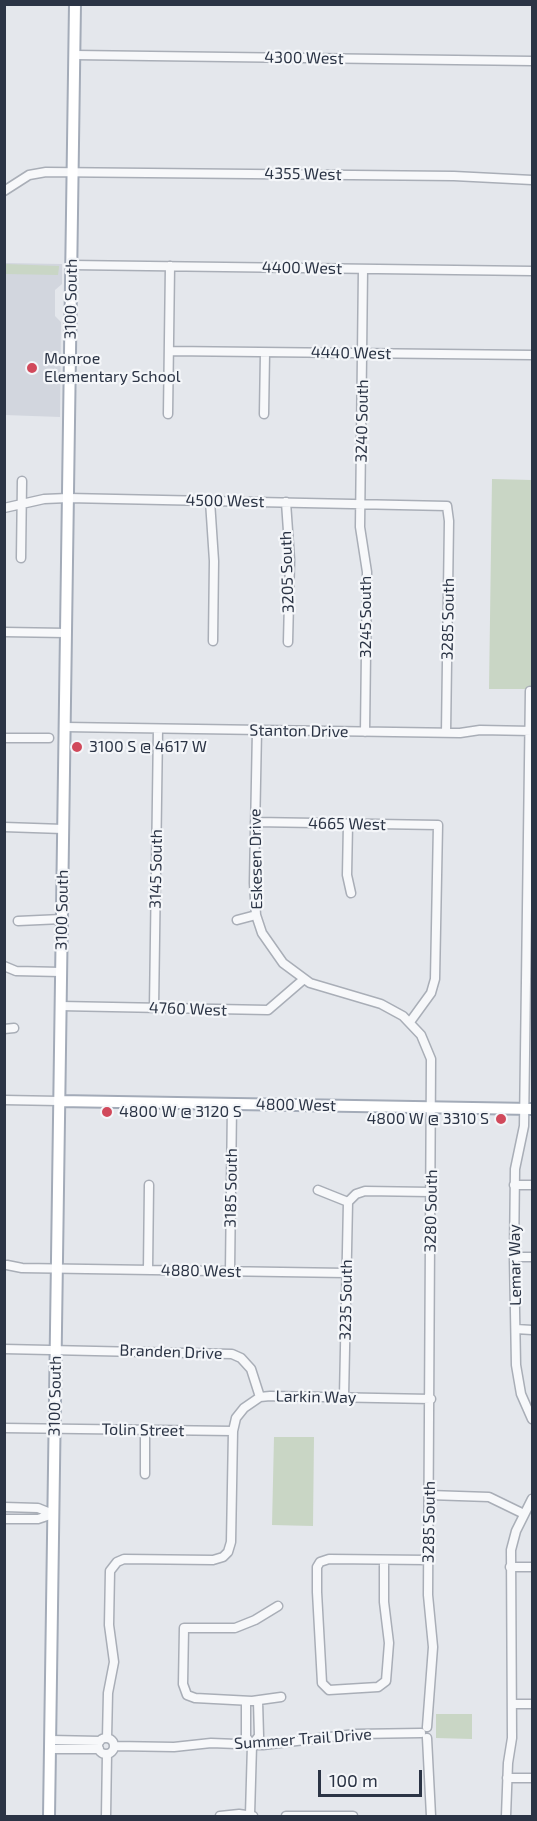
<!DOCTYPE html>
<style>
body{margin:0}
#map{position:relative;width:537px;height:1821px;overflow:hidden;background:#e4e7ec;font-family:"Exo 2",sans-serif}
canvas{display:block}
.frame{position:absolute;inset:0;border:6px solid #2b3445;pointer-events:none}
.scale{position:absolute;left:318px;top:1770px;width:104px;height:27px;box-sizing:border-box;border:3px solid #2b3445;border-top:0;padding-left:8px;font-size:18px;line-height:21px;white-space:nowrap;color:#2b3445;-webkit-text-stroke:4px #f4f6f9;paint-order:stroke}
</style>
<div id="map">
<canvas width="537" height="1821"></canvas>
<div class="frame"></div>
<div class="scale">100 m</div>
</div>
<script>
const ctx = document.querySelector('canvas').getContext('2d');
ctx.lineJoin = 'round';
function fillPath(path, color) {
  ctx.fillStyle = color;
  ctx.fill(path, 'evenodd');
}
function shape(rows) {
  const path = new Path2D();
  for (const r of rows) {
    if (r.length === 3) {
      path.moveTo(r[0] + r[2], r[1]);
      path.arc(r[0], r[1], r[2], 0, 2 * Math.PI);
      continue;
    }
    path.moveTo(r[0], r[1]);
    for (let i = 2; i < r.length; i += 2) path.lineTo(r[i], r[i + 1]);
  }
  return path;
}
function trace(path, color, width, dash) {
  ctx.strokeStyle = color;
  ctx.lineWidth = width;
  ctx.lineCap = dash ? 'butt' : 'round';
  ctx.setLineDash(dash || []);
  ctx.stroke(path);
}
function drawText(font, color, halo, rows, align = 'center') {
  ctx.font = font + ' "Exo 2",sans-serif';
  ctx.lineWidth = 4.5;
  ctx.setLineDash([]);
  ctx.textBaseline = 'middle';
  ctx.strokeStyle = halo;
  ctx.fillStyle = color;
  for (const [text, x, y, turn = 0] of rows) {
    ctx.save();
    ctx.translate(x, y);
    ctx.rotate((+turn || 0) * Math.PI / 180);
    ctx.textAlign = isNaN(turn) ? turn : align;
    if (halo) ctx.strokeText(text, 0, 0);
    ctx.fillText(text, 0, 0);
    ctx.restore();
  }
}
fillPath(shape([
 [5,263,62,264,62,284,55,290,55,316,61,322,60,417,5,415]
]), '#d2d6de');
fillPath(shape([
 [5,264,59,266,59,267,58,275,5,274],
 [492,479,532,480,532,689,489,689],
 [274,1437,314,1437,313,1526,272,1525],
 [436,1714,472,1714,472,1739,436,1738]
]), '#c9d6c5');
const minor = shape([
 [75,55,532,61],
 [4,191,29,175,46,172,454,176,532,180],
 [71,265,532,271],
 [363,269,360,527,367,572,365,732],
 [169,351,532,355],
 [168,414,170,266],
 [264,414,265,353],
 [210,501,214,561,213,641],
 [286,502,290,560,288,642],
 [4,508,44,499,68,498,447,506,449,521,446,733],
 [21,558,22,481],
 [4,632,66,633],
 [530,691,524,1126,515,1169,514,1257,516,1365,521,1394,532,1419],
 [65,727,460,733,480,730,532,731],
 [257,730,254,883,256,915,262,933,283,963,310,983,381,1004,403,1016,421,1035,431,1059,428,1595,433,1647,427,1727],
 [4,738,49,738],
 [255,822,438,825,435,979,431,993,410,1022],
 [348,824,347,875,351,893],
 [4,827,63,829],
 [237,920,256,915],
 [18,921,62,919],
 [4,966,16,971,61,972],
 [60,1006,268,1010,304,979],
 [154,1008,158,729],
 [4,1029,14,1028],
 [4,1100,59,1101],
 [514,1185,532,1185],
 [318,1190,348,1202,356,1194,365,1191,431,1192],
 [514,1257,532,1257],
 [7,1265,22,1268,346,1273],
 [148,1270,149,1185],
 [230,1271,232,1104],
 [516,1329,532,1330],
 [4,1349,232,1354,241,1358,251,1369,260,1397],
 [344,1397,348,1202],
 [4,1428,233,1431],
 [145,1474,145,1430],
 [429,1495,489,1497,524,1514],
 [4,1507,38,1508,53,1514],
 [4,1519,38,1519,53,1514],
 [384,1560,384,1602,389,1643,386,1681,378,1687,329,1690,322,1683,317,1592,317,1567,320,1562,329,1559,428,1560],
 [510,1567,532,1567],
 [278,1606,255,1620,235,1628,184,1628,183,1684,187,1695,195,1698,252,1701,281,1697],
 [246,1701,246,1737,252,1745],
 [512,1704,532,1704],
 [107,1738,108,1693,114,1662,109,1625,110,1571,117,1562,124,1559,213,1560,223,1557,228,1552,231,1542,233,1431,236,1418,244,1408,260,1397,270,1396,431,1399],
 [427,1738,431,1816],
 [106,1746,8],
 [50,1740,100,1741],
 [252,1745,259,1736,258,1701],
 [114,1746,174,1747,211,1743,263,1745,355,1734,421,1733],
 [50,1749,99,1749],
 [507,1778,532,1778],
 [250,1815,252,1745],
 [106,1816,107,1754],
 [220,1816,239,1814,253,1816],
 [286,1816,353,1816],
 [506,1816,508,1763,512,1738,511,1550,516,1531,532,1499]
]);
const major = shape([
 [59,1101,532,1109],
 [49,1816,75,4]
]);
trace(minor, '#a9aeb7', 11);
trace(major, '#a3abb8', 14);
trace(minor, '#f7f8fa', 8);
trace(major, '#fff', 10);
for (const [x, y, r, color] of [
 [32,368,6,"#d1495b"],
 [77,747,6,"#d1495b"],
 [107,1112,6,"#d1495b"],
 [501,1119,6,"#d1495b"]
]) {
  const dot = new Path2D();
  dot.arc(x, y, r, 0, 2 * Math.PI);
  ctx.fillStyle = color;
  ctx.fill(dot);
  trace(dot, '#f4f6f9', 2);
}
drawText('16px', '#2b3445', '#f4f6f9', [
 ["4300 West",304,58,1],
 ["4355 West",303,174,1],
 ["4400 West",302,268,1],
 ["3100 South",71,299,-89],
 ["4440 West",351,353,1],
 ["3240 South",362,421,-89],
 ["4500 West",225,501,1],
 ["3205 South",287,572,-92],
 ["3245 South",366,617,-90],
 ["3285 South",448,619,-89],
 ["Stanton Drive",299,731,1],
 ["4665 West",347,824,1],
 ["Eskesen Drive",256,859,-91],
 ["3145 South",156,869,-89],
 ["3100 South",62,910,-89],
 ["4760 West",188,1009,2],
 ["4800 West",296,1105,1],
 ["3185 South",231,1188,-89],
 ["3280 South",431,1211,-89],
 ["Lemar Way",515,1265,-91],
 ["4880 West",201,1271,1],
 ["3235 South",346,1300,-89],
 ["Branden Drive",171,1352,2],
 ["3100 South",55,1396,-89],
 ["Larkin Way",316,1397,1],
 ["Tolin Street",143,1430,1],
 ["3285 South",429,1522,-89],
 ["Summer Trail Drive",303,1739,-4]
]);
drawText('16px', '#2b3445', '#f4f6f9', [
 ["Monroe",44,359],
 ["Elementary School",44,377],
 ["3100 S @ 4617 W",89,747],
 ["4800 W @ 3120 S",119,1112],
 ["4800 W @ 3310 S",489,1119,"right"]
], 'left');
</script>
